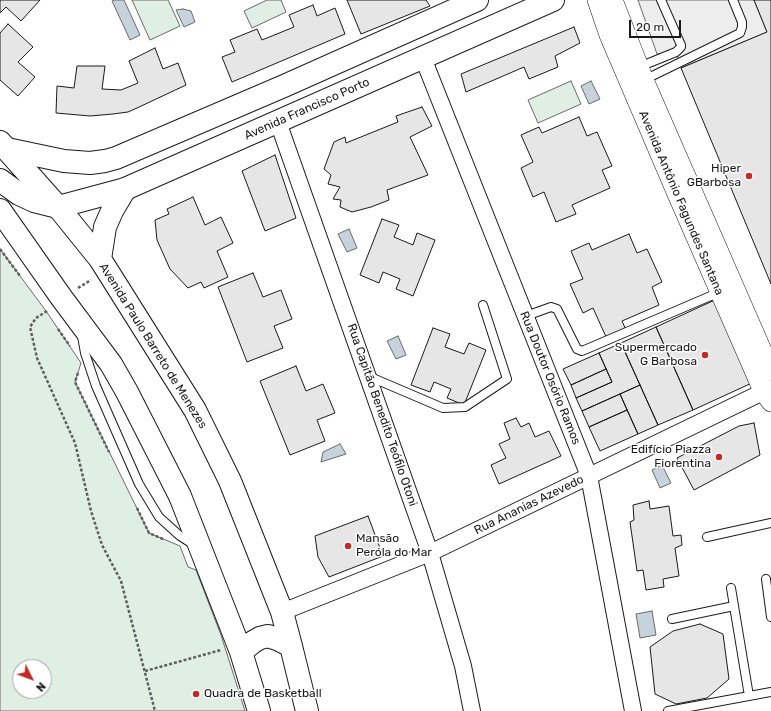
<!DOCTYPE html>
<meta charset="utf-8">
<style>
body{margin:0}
#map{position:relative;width:771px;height:711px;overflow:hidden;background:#fff;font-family:Rubik,sans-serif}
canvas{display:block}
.north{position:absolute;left:12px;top:659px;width:40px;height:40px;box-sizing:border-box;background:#fff;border:1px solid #a3a3a3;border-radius:50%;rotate:132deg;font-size:11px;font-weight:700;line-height:16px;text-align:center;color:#1a1a1a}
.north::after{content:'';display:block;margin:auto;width:14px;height:18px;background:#c62828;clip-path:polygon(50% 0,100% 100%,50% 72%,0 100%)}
.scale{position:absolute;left:629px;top:20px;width:52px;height:18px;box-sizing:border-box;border:2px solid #1a1a1a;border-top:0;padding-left:5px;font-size:12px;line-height:14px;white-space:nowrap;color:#1a1a1a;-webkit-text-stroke:3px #fff;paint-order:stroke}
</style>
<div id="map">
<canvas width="771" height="711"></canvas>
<div class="north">N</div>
<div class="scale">20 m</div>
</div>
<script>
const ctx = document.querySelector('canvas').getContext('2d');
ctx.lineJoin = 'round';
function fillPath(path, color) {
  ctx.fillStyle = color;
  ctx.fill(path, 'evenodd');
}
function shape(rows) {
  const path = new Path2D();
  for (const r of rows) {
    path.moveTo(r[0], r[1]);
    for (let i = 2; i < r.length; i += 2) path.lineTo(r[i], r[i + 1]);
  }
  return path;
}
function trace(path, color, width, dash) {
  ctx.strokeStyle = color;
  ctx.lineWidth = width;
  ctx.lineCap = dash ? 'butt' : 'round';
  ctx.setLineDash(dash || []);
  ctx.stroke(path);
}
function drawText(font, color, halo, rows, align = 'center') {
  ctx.font = font + ' Rubik,sans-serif';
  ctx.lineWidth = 3;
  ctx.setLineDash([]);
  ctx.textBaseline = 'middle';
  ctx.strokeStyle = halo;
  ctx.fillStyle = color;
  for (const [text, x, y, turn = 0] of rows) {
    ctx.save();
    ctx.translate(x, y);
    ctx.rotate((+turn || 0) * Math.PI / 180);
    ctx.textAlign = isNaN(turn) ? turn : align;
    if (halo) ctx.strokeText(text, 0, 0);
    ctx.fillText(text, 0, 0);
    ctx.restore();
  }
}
const green = shape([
 [132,0,168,0,180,26,150,40,132,0],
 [267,0,281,0,286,12,252,28,244,11,267,0],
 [571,81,581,104,538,123,528,100,571,81],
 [0,249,46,311,81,363,75,382,149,533,180,546,188,567,196,570,221,635,245,711,0,711,0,249],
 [20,667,44,667,44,691,20,691,20,667]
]);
fillPath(green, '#e0efe3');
trace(green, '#6a6a6a', 1);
const parking = shape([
 [638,0,754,0,767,32,681,68,676,52,657,54,638,0]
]);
fillPath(parking, '#ededed');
trace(parking, '#6a6a6a', 1);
const water = shape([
 [114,0,124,0,140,35,130,40,112,1,114,0],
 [183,9,191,11,195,22,184,27,176,10,183,9],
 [591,81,600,99,589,104,581,86,591,81],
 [349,229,357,248,347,252,338,234,349,229],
 [398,336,406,355,396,359,387,341,398,336],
 [340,444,346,454,321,462,323,452,340,444],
 [662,465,671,483,660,488,652,470,662,465],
 [652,611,656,635,640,638,636,614,652,611]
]);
fillPath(water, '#c6d2dc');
trace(water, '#6a6a6a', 1);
const building = shape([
 [0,0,40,0,21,21,6,7,0,13,0,0],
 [347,0,426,0,430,6,361,34,347,0],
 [754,0,771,0,771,284,681,68,767,32,754,0],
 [313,5,317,16,335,8,345,34,232,82,222,57,235,52,230,40,257,29,262,40,294,27,289,15,313,5],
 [8,24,33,47,18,62,35,77,18,96,0,80,0,33,8,24],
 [574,27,580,43,555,56,558,67,529,79,524,67,466,92,461,74,574,27],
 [155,48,163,69,178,63,186,85,137,108,128,112,113,114,90,116,56,113,57,86,74,88,77,66,105,66,102,89,121,90,138,83,129,61,155,48],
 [422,107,432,126,410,137,428,175,387,190,389,200,371,207,352,212,340,207,341,200,333,199,340,187,328,184,331,175,324,169,334,142,345,137,346,143,398,122,396,116,422,107],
 [579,117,587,136,597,132,612,166,602,170,610,188,572,205,576,214,556,222,544,192,533,197,521,168,533,162,521,135,539,127,542,133,579,117],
 [275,155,296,218,265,231,242,171,275,155],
 [193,197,205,225,221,217,233,243,217,251,228,277,204,288,201,282,188,288,170,269,157,240,155,220,169,214,167,209,193,197],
 [382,219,399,225,394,237,413,245,417,233,435,240,413,296,396,289,400,279,383,272,379,283,360,275,382,219],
 [629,234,637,253,647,249,662,282,652,287,659,305,622,321,626,330,607,339,593,308,583,313,570,284,583,279,571,251,589,243,592,250,629,234],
 [253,273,263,297,281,290,292,319,274,326,283,348,247,362,218,287,253,273],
 [717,299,754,382,693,410,656,327,717,299],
 [656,327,693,410,658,425,621,343,656,327],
 [433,328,450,334,445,347,464,354,469,343,486,350,464,405,447,398,451,389,434,382,430,392,411,385,433,328],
 [621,343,640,385,582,411,576,398,612,382,599,353,621,343],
 [599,353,606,369,571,385,563,369,599,353],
 [296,366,306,391,323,384,335,413,317,420,325,441,290,455,260,381,296,366],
 [606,369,612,382,576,398,571,385,606,369],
 [640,385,658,425,638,434,620,394,640,385],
 [620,394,627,410,589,427,582,411,620,394],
 [627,410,638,434,600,451,589,427,627,410],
 [516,418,521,427,529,423,535,437,549,431,561,456,499,484,491,465,506,458,499,444,510,439,504,423,516,418],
 [754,423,760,455,694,490,677,458,739,426,754,423],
 [649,501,650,509,669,506,673,536,681,535,682,545,675,548,679,576,663,579,664,587,646,590,643,570,637,571,630,522,634,520,633,505,649,501],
 [368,516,383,556,329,577,318,557,315,536,368,516],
 [700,624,723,634,729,679,707,698,676,704,655,694,650,647,673,631,700,624]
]);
fillPath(building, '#e6e6e6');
trace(building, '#1a1a1a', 1);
const service = shape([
 [639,67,676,52,681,47,681,45,661,0],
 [644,80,740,33,742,27,742,22,733,0],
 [526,316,551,307,557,309,577,349,582,351,720,292],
 [82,336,85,353,96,386,139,484,159,517,180,536,194,545],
 [368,376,443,408,465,407,507,379,483,305],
 [707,537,771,523],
 [766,579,771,617],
 [731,588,749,696],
 [672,619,734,606],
 [668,711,771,692]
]);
const minor = shape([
 [423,58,589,476,633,711],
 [278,122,430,553,463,666,472,711],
 [282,612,430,553,771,388]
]);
const tertiary = shape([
 [597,0,609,35,677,194,763,391,771,402],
 [613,0,644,80,771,371]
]);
const secondary = shape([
 [7,149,64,161,90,163,105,161,116,158,284,86,477,0],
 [58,207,125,189,553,0]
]);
const primary = shape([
 [0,142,58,207,100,259,195,410,230,481,282,612,291,646,307,711],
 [0,180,19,194,34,201,58,207],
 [0,210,61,297,111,364,127,392,180,496,241,652,259,711],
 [100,259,105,227,112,211,125,189],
 [241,652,253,642,260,638,268,636,277,639,291,646]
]);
trace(service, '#1a1a1a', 10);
trace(minor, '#1a1a1a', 18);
trace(tertiary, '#1a1a1a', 20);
trace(secondary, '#1a1a1a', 24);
trace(primary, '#1a1a1a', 24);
trace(shape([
 [0,249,20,276],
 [78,288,91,280],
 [47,311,36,318,30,327,37,358,75,443,91,511,102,545,121,581,155,711],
 [58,329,70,346],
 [78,373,75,382,109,452],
 [137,508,149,533,163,539],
 [145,671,221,650]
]), '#5f5f5f', 2.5, [3, 2]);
trace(service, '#fff', 8);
trace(minor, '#fff', 16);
trace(tertiary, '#fff', 19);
trace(secondary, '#fff', 22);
trace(primary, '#fff', 22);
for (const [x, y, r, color] of [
 [749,176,4,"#c62828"],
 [705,355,4,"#c62828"],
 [719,457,4,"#c62828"],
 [348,546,4,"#c62828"],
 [196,694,4,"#c62828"]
]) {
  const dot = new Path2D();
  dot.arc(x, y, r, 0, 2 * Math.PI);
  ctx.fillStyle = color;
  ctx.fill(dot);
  trace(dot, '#fff', 1.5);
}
drawText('12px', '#1a1a1a', '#fff', [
 ["Avenida Francisco Porto",307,109,-24],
 ["Avenida Antônio Fagundes Santana",681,203,67],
 ["Avenida Paulo Barreto de Menezes",153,346,58],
 ["Rua Doutor Osório Ramos",550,378,68],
 ["Rua Capitão Benedito Teófilo Otoni",382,415,71],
 ["Rua Ananias Azevedo",529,505,-26]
]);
drawText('12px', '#1a1a1a', '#fff', [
 ["Hiper",741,169],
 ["GBarbosa",741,183],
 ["Supermercado",697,348],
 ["G Barbosa",697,362],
 ["Edifício Piazza",711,450],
 ["Fiorentina",711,464],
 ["Mansão",356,539,"left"],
 ["Peróla do Mar",356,553,"left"],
 ["Quadra de Basketball",204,694,"left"]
], 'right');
</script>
